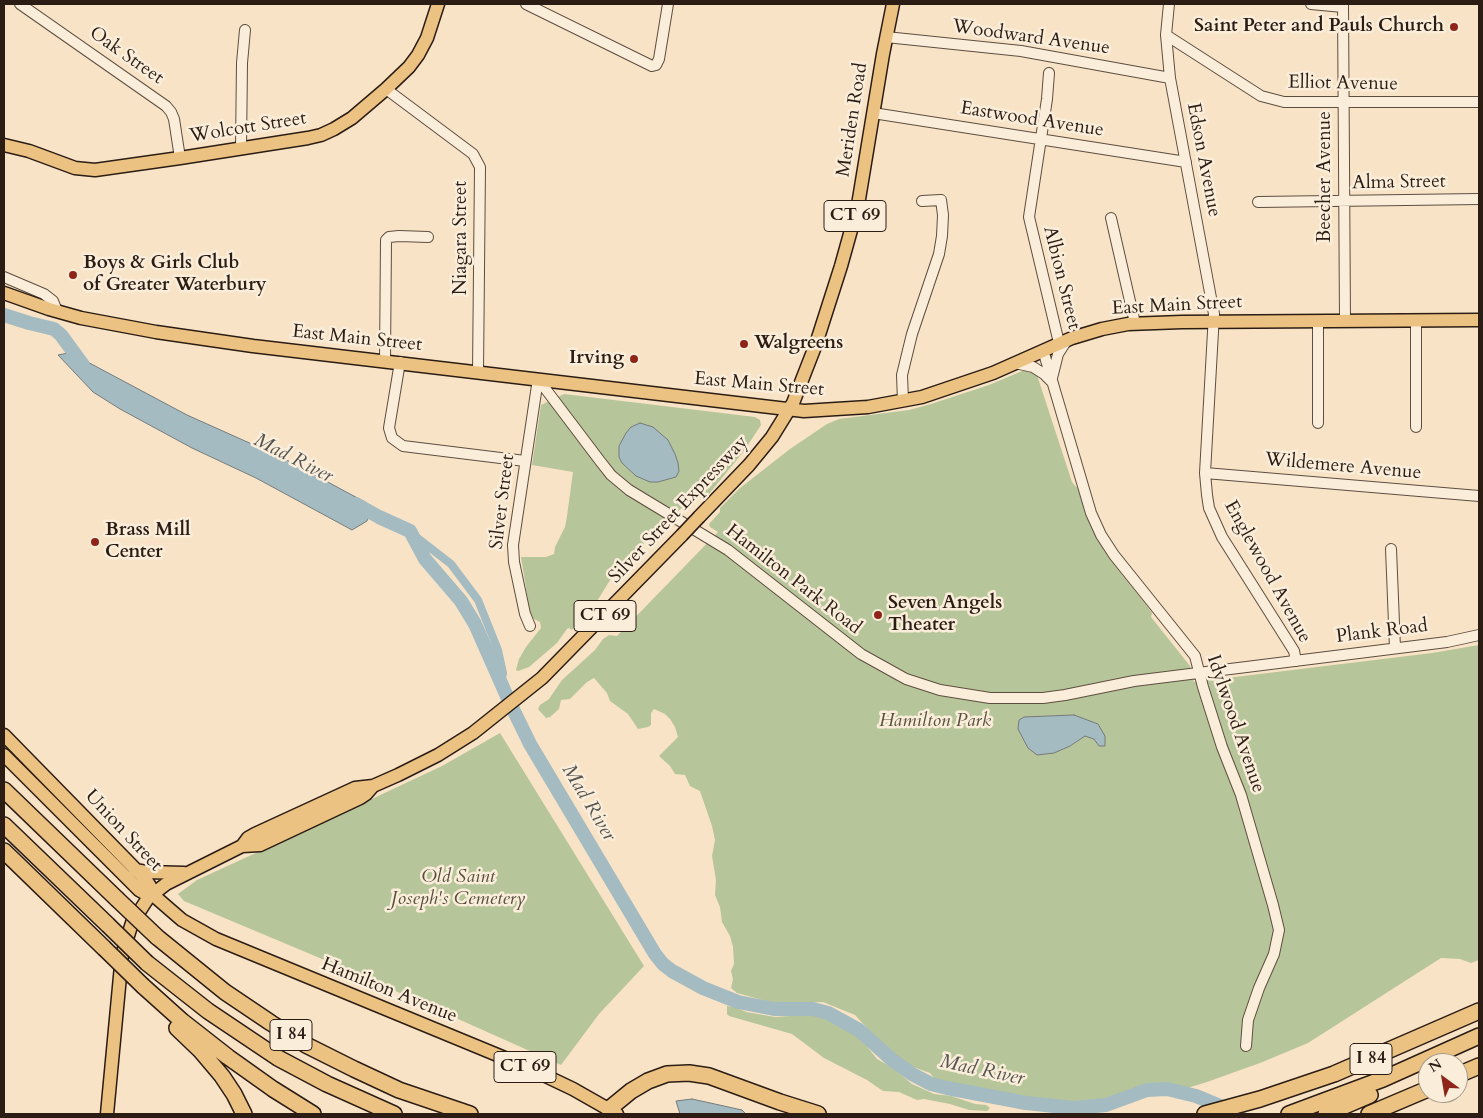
<!DOCTYPE html>
<style>
body{margin:0}
#map{position:relative;width:1483px;height:1118px;overflow:hidden;background:#f8e3c6;font-family:Cardo,serif}
canvas{display:block}
.frame{position:absolute;inset:0;border:5px solid #2b1d14;pointer-events:none}
.north{position:absolute;left:1418px;top:1053px;width:50px;height:50px;box-sizing:border-box;background:#faedda;border:1px solid #a79a8b;border-radius:50%;rotate:328deg;font-size:14px;font-weight:700;line-height:20px;text-align:center;color:#2b1d14}
.north::after{content:'';display:block;margin:auto;width:18px;height:22px;background:#8f2418;clip-path:polygon(50% 0,100% 100%,50% 72%,0 100%)}
</style>
<div id="map">
<canvas width="1483" height="1118"></canvas>
<div class="frame"></div>
<div class="north">N</div>
</div>
<script>
const ctx = document.querySelector('canvas').getContext('2d');
ctx.lineJoin = 'round';
function fillPath(path, color) {
  ctx.fillStyle = color;
  ctx.fill(path, 'evenodd');
}
function shape(rows) {
  const path = new Path2D();
  for (const r of rows) {
    path.moveTo(r[0], r[1]);
    for (let i = 2; i < r.length; i += 2) path.lineTo(r[i], r[i + 1]);
  }
  return path;
}
function trace(path, color, width, dash) {
  ctx.strokeStyle = color;
  ctx.lineWidth = width;
  ctx.lineCap = dash ? 'butt' : 'round';
  ctx.setLineDash(dash || []);
  ctx.stroke(path);
}
function drawText(font, color, halo, rows, align = 'center') {
  ctx.font = font + ' Cardo,serif';
  ctx.lineWidth = 5;
  ctx.setLineDash([]);
  ctx.textBaseline = 'middle';
  ctx.strokeStyle = halo;
  ctx.fillStyle = color;
  for (const [text, x, y, turn = 0] of rows) {
    ctx.save();
    ctx.translate(x, y);
    ctx.rotate((+turn || 0) * Math.PI / 180);
    ctx.textAlign = isNaN(turn) ? turn : align;
    if (halo) ctx.strokeText(text, 0, 0);
    ctx.fillText(text, 0, 0);
    ctx.restore();
  }
}
fillPath(shape([
 [1034,366,1072,482,1078,489,1083,505,1099,541,1116,567,1144,602,1152,613,1151,617,1190,666,1194,682,1432,653,1479,645,1479,960,1471,963,1460,959,1441,958,1308,1043,1260,1063,1207,1082,1165,1095,1156,1094,1088,1111,971,1097,956,1094,930,1083,934,1078,930,1073,908,1065,887,1050,855,1015,823,1002,777,1004,737,993,731,988,733,979,731,971,734,964,733,947,730,936,722,922,720,907,715,895,716,880,712,856,715,840,712,826,700,791,690,786,685,775,675,774,670,766,659,756,678,737,675,727,670,719,665,714,654,709,651,713,651,725,648,727,638,729,628,714,610,701,607,693,594,678,587,682,570,699,561,700,559,709,550,717,546,718,538,709,540,705,549,699,562,680,595,650,603,639,609,635,617,636,718,532,710,527,709,524,720,512,720,508,740,488,790,449,827,424,839,419,909,410,931,404,989,385],
 [564,394,755,417,760,420,761,425,744,451,709,494,686,504,629,557,629,559,615,572,594,606,572,630,569,628,567,629,557,643,529,667,518,671,516,670,519,659,526,647,541,628,540,622,534,619,530,613,521,557,546,557,554,554,555,547,565,527,567,516,573,472,532,465,541,405],
 [500,733,644,966,599,1014,561,1065,353,972,184,901,178,894,197,880,308,829,442,766],
 [727,1006,737,1008,746,1012,775,1017,790,1016,804,1013,811,1013,856,1033,877,1059,893,1068,912,1084,934,1094,951,1096,975,1104,986,1105,990,1108,987,1111,969,1110,950,1104,924,1099,917,1100,899,1092,883,1091,867,1080,824,1058,792,1034,729,1016,727,1014]
]), '#b7c59a');
const water = shape([
 [74,349,82,359,187,415,283,458,365,502,368,504,371,512,367,521,352,530,256,478,192,448,120,409,93,392,58,355,68,353,74,349],
 [640,423,653,427,668,440,675,454,678,463,679,471,676,477,658,482,650,482,636,476,622,463,619,457,619,446,626,433,631,427,640,423],
 [1074,715,1098,724,1105,736,1105,746,1099,746,1094,739,1085,736,1070,746,1054,753,1037,755,1028,748,1018,729,1019,720,1024,717,1074,715],
 [692,1099,742,1110,746,1114,680,1114,676,1101,692,1099]
]);
fillPath(water, '#a4bbc1');
trace(water, '#747c7c', 1);
trace(shape([
 [411,533,451,564,478,600,498,650,503,673,501,684]
]), '#a4bbc1', 8);
trace(shape([
 [4,315,29,323,54,329,61,335,83,365],
 [356,504,379,517,410,531,425,559,461,601,475,624,509,701,530,744,655,954,663,964,672,971,703,988,738,1002,774,1009,813,1009,828,1013,859,1030,891,1059,912,1074,931,1084,947,1088,1026,1103,1074,1108,1106,1105,1147,1090,1167,1089,1196,1096,1239,1114]
]), '#a4bbc1', 14);
const minor = shape([
 [20,4,166,106,171,112,174,119,180,158],
 [526,4,652,66,656,65,659,59,668,4],
 [1169,4,1166,35,1170,78,1214,314,1205,473,1207,495,1209,508,1222,537,1294,651,1296,661],
 [1311,4,1343,7],
 [1343,4,1345,321],
 [1166,35,1261,96,1284,102,1479,102],
 [886,37,1021,51,1170,78],
 [1049,73,1047,99,1029,217,1059,343],
 [386,89,473,154,480,167,478,372],
 [873,113,1186,162],
 [241,149,242,63,245,30],
 [1258,202,1479,199],
 [1111,218,1135,323],
 [4,277,44,294,53,301,57,311],
 [1318,321,1318,423],
 [1043,350,1091,513,1101,535,1114,555,1195,656,1203,687,1222,747,1241,795,1273,905,1279,930,1274,954,1259,988,1248,1020,1246,1046],
 [385,361,386,240,389,237,399,236,428,237],
 [400,362,389,428,392,438,403,446,525,461],
 [1015,363,1033,367,1044,374,1051,381],
 [1052,378,1058,354,1067,340],
 [538,379,600,461,611,475,629,490,728,550,861,654,906,679,940,690,990,698,1043,698,1065,695,1134,681,1447,642,1479,635],
 [903,401,902,375,912,334,939,254,942,236,943,215,941,200,922,201],
 [1416,427,1416,321],
 [1205,473,1479,496],
 [1391,549,1395,648],
 [530,626,525,614,514,562,513,545,538,379]
]);
const major = shape([
 [4,145,29,151,75,168,95,170,180,158,308,138,321,135,334,129,352,118,386,89,409,67,418,55,427,38,438,4],
 [4,293,49,309,81,318,156,332,253,346,804,411,868,407,922,397,993,373,1072,338,1102,329,1128,324,1182,322,1479,320],
 [699,517,749,465,772,437,793,403,816,344,841,266,858,205,883,54,893,4],
 [4,735,146,880,150,886,152,894],
 [4,755,139,890,146,894,152,894],
 [242,846,260,845,360,798,366,794,373,786],
 [135,870,146,872,184,873],
 [152,894,182,920,216,939,529,1068,573,1089,617,1114],
 [107,1114,122,955,132,923,148,898,166,884,242,846,248,838,255,834,355,788,373,786,398,775,438,755,473,733,542,678,682,535]
]);
const highway = shape([
 [4,790,117,899],
 [4,825,108,925],
 [4,851,104,948],
 [157,937,225,992,271,1023,306,1045,354,1069,399,1090,470,1114],
 [147,963,208,1011,278,1058,327,1084,394,1114],
 [143,986,182,1021,228,1057,273,1089,313,1114],
 [177,1028,200,1050,222,1076,234,1094,244,1114],
 [1458,1075,1479,1066],
 [609,1109,631,1091,648,1081,667,1074,689,1073,709,1076,780,1102,818,1114],
 [1205,1114,1260,1099,1334,1074,1479,1011],
 [1289,1114,1383,1079,1479,1036],
 [1326,1114,1370,1095],
 [1369,1114,1428,1089]
]);
trace(minor, '#5e4e40', 12);
trace(major, '#2b1d14', 15);
trace(highway, '#2b1d14', 18);
trace(minor, '#faedda', 10);
trace(major, '#ecc283', 12);
trace(highway, '#ecc283', 15);
const majorBridge = shape([
 [682,535,699,517]
]);
const highwayBridge = shape([
 [117,899,157,937],
 [108,925,147,963],
 [104,948,143,986]
]);
trace(majorBridge, '#2b1d14', 15, []);
trace(highwayBridge, '#2b1d14', 18, []);
trace(majorBridge, '#ecc283', 12);
trace(highwayBridge, '#ecc283', 15);
for (const [x, y, r, color] of [
 [1454,27,5,"#8f2418"],
 [73,275,5,"#8f2418"],
 [744,344,5,"#8f2418"],
 [634,359,5,"#8f2418"],
 [95,542,5,"#8f2418"],
 [878,615,5,"#8f2418"]
]) {
  const dot = new Path2D();
  dot.arc(x, y, r, 0, 2 * Math.PI);
  ctx.fillStyle = color;
  ctx.fill(dot);
  trace(dot, '#faedda', 2);
}
for (const [x, y, w] of [
 [855,216,62],
 [605,616,62],
 [291,1035,42],
 [1371,1059,42],
 [525,1067,62]
]) {
  const box = new Path2D();
  box.roundRect(x - w / 2, y - 15.5, w, 31, 4);
  ctx.fillStyle = '#faedda';
  ctx.fill(box);
  trace(box, '#2b1d14', 1);
}
drawText('bold 18px', '#2b1d14', null, [
 ["CT 69",855,216],
 ["CT 69",605,616],
 ["I 84",291,1035],
 ["I 84",1371,1059],
 ["CT 69",525,1067]
]);
drawText('bold 19px', '#2b1d14', '#faedda', [
 ["Saint Peter and Pauls Church",1444,27,"right"],
 ["Boys & Girls Club",83,264],
 ["of Greater Waterbury",83,286],
 ["Walgreens",754,344],
 ["Irving",624,359,"right"],
 ["Brass Mill",105,531],
 ["Center",105,553],
 ["Seven Angels",888,604],
 ["Theater",888,626]
], 'left');
drawText('19px', '#2b1d14', '#faedda', [
 ["Woodward Avenue",1031,38,8],
 ["Oak Street",126,56,35],
 ["Elliot Avenue",1343,84,1],
 ["Meriden Road",853,120,-81],
 ["Eastwood Avenue",1032,120,9],
 ["Wolcott Street",248,128,-9],
 ["Edson Avenue",1203,160,79],
 ["Beecher Avenue",1326,177,-90],
 ["Alma Street",1399,183,-1],
 ["Niagara Street",462,238,-90],
 ["Albion Street",1061,278,76],
 ["East Main Street",1177,306,-3],
 ["East Main Street",357,339,6],
 ["East Main Street",759,385,5],
 ["Wildemere Avenue",1343,467,5],
 ["Silver Street",503,502,-83],
 ["Silver Street Expressway",679,510,-47],
 ["Englewood Avenue",1267,572,61],
 ["Hamilton Park Road",793,580,38],
 ["Plank Road",1382,632,-7],
 ["Idylwood Avenue",1235,724,71],
 ["Union Street",123,831,47],
 ["Hamilton Avenue",389,991,22]
]);
drawText('italic 19px', '#554f3c', '#faedda', [
 ["Hamilton Park",935,722],
 ["Old Saint",458,878],
 ["Joseph's Cemetery",458,900]
]);
drawText('italic 20px', '#555451', '#faedda', [
 ["Mad River",293,459,27],
 ["Mad River",588,803,59],
 ["Mad River",982,1071,12]
]);
</script>
